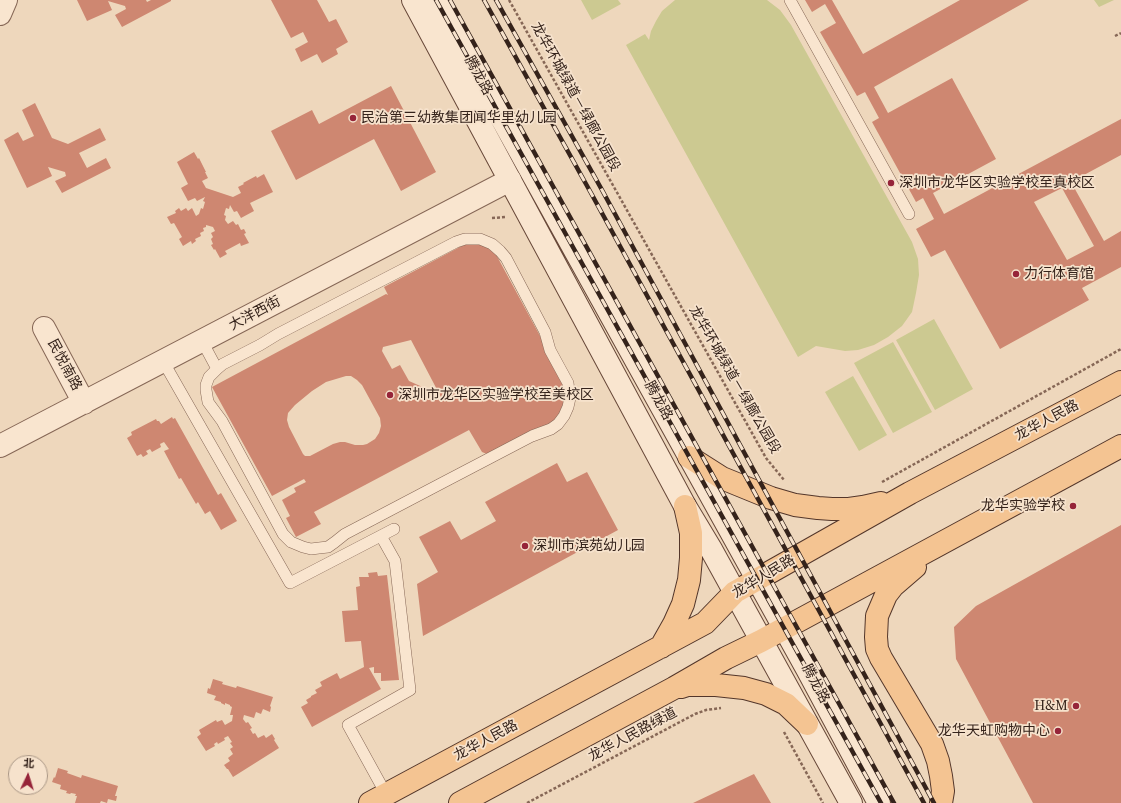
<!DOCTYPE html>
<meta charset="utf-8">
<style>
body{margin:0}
#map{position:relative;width:1121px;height:803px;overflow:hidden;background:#eed7bc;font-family:"Source Serif 4","Noto Sans SC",serif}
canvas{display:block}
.north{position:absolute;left:8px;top:755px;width:40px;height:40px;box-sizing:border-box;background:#f6e2cc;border:1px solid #a99685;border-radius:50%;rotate:4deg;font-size:11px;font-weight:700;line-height:16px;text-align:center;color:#35231b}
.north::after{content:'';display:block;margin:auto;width:14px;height:18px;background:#962439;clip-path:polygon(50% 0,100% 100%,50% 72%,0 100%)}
</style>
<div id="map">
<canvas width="1121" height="803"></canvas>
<div class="north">北</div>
</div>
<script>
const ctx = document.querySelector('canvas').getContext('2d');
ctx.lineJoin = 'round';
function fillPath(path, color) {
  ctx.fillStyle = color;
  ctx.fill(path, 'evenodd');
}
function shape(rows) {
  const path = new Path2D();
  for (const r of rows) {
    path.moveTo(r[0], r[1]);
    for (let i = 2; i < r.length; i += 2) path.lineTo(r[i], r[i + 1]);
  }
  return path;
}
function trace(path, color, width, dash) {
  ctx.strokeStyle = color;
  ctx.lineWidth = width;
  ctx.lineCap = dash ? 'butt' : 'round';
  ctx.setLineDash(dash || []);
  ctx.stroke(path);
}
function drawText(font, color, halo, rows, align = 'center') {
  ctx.font = font + ' "Source Serif 4","Noto Sans SC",serif';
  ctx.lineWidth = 3.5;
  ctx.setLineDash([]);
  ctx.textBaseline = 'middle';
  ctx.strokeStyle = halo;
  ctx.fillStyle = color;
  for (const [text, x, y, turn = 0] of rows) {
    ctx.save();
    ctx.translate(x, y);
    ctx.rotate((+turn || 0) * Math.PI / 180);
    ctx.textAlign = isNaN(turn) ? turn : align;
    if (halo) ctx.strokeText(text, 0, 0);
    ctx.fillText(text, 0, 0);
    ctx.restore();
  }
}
fillPath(shape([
 [581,0,618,0,621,4,592,20],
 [675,0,767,0,780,10,791,25,912,242,918,259,919,275,916,293,912,312,902,326,888,337,874,345,858,350,845,351,816,346,798,357,626,45,645,34,649,40,651,31,656,21,662,11],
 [1094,0,1114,0,1099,7],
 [934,319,973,389,935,410,896,340],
 [893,342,932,412,893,433,854,363],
 [853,376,887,435,859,451,825,392]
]), '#ccc991');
fillPath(shape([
 [77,0,146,0,147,2,151,0,171,0,171,1,122,27,115,15,126,9,125,6,108,1,112,10,87,21],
 [271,0,317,0,329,22,336,19,348,42,336,49,338,54,322,63,317,54,301,62,295,49,308,42,303,32,291,38],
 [805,0,832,0,863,54,960,0,1029,0,874,87,888,113,952,78,996,159,933,193,944,214,1121,119,1121,155,1071,182,1104,241,1121,231,1121,267,1082,288,1089,300,1000,349,945,250,931,257,916,229,934,219,923,198,916,202,872,122,879,118,865,92,857,96,820,32,836,23,825,4,812,12],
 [1062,188,1094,246,1067,260,1034,202],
 [391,86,436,172,401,191,374,139,296,180,271,131,312,110,319,124],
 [35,103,52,138,68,144,100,128,106,140,79,153,87,168,106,158,111,168,62,193,55,181,66,176,65,172,48,167,52,176,27,188,4,140,18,132,23,141,34,136,22,110],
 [194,152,198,159,199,158,206,172,205,172,208,178,202,181,206,188,233,197,241,193,238,187,244,184,243,183,256,176,257,178,264,174,273,192,250,203,254,211,241,218,237,211,234,212,230,205,229,209,226,208,224,215,226,216,225,220,228,224,233,221,236,225,238,224,241,230,244,229,246,233,244,234,249,243,241,246,240,243,225,251,227,254,220,258,215,249,214,250,211,245,213,244,211,239,213,237,211,233,215,231,213,227,206,225,206,227,203,228,204,231,200,233,201,236,195,239,196,241,192,244,191,241,183,246,179,239,182,237,174,223,171,224,167,217,176,213,175,211,179,208,181,211,186,208,188,211,192,208,196,216,199,214,201,208,203,209,205,202,203,201,205,197,197,201,195,198,188,201,181,188,188,184,177,162],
 [471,241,492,247,573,397,574,403,573,409,572,412,570,414,487,454,482,452,469,430,314,512,321,524,296,537,286,518,290,516,282,500,296,492,294,488,306,482,304,479,272,496,212,387,386,294,388,295,384,287],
 [411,340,443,401,427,389,409,381,400,365,392,369,382,351,383,347],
 [346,376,351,376,357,380,362,385,380,418,381,426,379,433,375,439,367,444,363,445,355,445,345,442,340,442,333,444,310,456,305,456,303,454,289,427,287,420,288,413,295,405,312,391,326,382],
 [172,417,173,419,175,418,218,495,221,493,237,521,221,530,210,511,205,514,198,502,196,504,181,478,179,479,164,451,169,449,164,442,160,444,161,447,152,452,150,449,146,451,148,454,143,457,141,454,137,456,127,438,132,435,131,432,156,419,157,421,159,421,161,424],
 [557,463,567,482,587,472,618,530,423,636,417,584,438,572,419,537,450,521,461,540,496,521,485,502],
 [1121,525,1121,803,1033,803,956,659,954,627,976,606],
 [377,572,378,576,387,575,399,680,381,681,381,673,374,673,374,667,369,668,381,689,312,727,301,707,308,703,306,700,311,697,311,696,317,693,315,690,322,686,320,682,337,673,340,679,364,667,361,641,345,642,342,611,358,610,356,587,360,586,359,577,369,577,368,573],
 [213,679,223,682,222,684,236,688,237,686,273,697,270,706,271,707,270,712,263,709,261,714,256,712,254,718,244,715,243,719,246,723,248,722,252,728,250,729,253,734,255,733,258,738,264,735,266,738,272,734,275,739,274,740,279,748,233,777,228,769,227,769,224,765,230,761,228,758,233,754,230,749,233,747,230,743,232,742,228,736,224,738,225,740,218,744,217,742,214,744,215,746,206,751,197,737,201,734,199,730,216,720,217,722,222,720,225,725,232,721,233,715,230,715,232,707,230,706,230,705,225,703,225,705,221,703,221,702,214,700,216,696,207,693,208,688,210,689],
 [58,768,68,771,67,773,81,778,82,775,118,786,115,796,117,796,116,801,108,799,107,803,101,801,100,803,75,803,77,796,75,796,76,794,71,793,70,794,66,793,67,791,60,789,61,785,52,782,54,777,55,778],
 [754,774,771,803,693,803]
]), '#ce8771');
const service = shape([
 [790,0,909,214],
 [465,239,480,239,492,244,500,251,506,258,545,332,550,350,568,383,570,398,568,407,564,416,558,424,551,429,532,436,444,482,345,534,335,542,328,547,319,548,311,549,303,547,291,542,283,534,222,421,208,402,206,390,206,385,209,377,217,369,223,364,260,345,278,334,456,242,465,239],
 [202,341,217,369],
 [163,361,290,583,394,529],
 [381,536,395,561,410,690,348,725,386,794]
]);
const minor = shape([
 [0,14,6,0],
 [44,328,84,403],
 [0,446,510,180]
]);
const secondary = shape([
 [413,0,685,506,712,551,851,803],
 [436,0,807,669,879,803]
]);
const primary = shape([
 [689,457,722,478,771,498,795,505,818,508,832,509,849,509,863,507,881,503],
 [915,567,893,586,886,595,877,616,876,637,877,649,881,658,932,744,938,761,941,776,943,791,941,803],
 [661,647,674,624,683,604,689,580,691,558,691,533,685,506],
 [681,687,687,685,716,685,744,688,766,694,786,704,807,724],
 [370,803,705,623,735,592,910,493,1121,382],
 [460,803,674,688,726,658,761,641,1121,446]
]);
trace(service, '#866756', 12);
trace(minor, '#866756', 24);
trace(secondary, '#684839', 24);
trace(primary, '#53362a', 24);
trace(shape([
 [509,0,766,458,784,480],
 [1115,36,1121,33],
 [492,218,506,217],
 [882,482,1121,349],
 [784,732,823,803],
 [527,803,695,714,706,710,721,708]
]), '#866756', 2.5, [3, 2]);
trace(service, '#f9e5cf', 11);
trace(minor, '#f9e5cf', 22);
trace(secondary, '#f9e5cf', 22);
trace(primary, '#f4c492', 22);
const rail = shape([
 [436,0,881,803],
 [450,0,894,803],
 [484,0,591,193,924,803],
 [496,0,602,190,934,803]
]);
trace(rail, '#35231b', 4.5);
trace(rail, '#f6e2cc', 3, [9]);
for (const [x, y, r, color] of [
 [353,118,4,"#962439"],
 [891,183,4,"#962439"],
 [1016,274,4,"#962439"],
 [390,395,4,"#962439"],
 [1073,506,4,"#962439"],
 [525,546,4,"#962439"],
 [1076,706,4,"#962439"],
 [1058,731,4,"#962439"]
]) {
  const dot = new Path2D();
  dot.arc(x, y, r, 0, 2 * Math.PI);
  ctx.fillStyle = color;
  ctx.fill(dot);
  trace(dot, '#f6e2cc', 1.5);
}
drawText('14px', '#35231b', '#f6e2cc', [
 ["腾龙路",478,76,61],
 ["龙华环城绿道－绿廊公园段",575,97,61],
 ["大洋西街",255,314,-28],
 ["民悦南路",64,365,62],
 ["龙华环城绿道－绿廊公园段",734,380,60],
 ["腾龙路",658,401,61],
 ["龙华人民路",1047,421,-28],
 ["龙华人民路",764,577,-31],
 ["腾龙路",815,684,62],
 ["龙华人民路绿道",633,735,-28],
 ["龙华人民路",486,741,-28]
]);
drawText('14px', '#35231b', '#f6e2cc', [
 ["民治第三幼教集团闻华里幼儿园",361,118],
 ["深圳市龙华区实验学校至真校区",899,183],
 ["力行体育馆",1024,274],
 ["深圳市龙华区实验学校至美校区",398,395],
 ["龙华实验学校",1065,506,"right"],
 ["深圳市滨苑幼儿园",533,546],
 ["H&M",1068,706,"right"],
 ["龙华天虹购物中心",1050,731,"right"]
], 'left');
</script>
